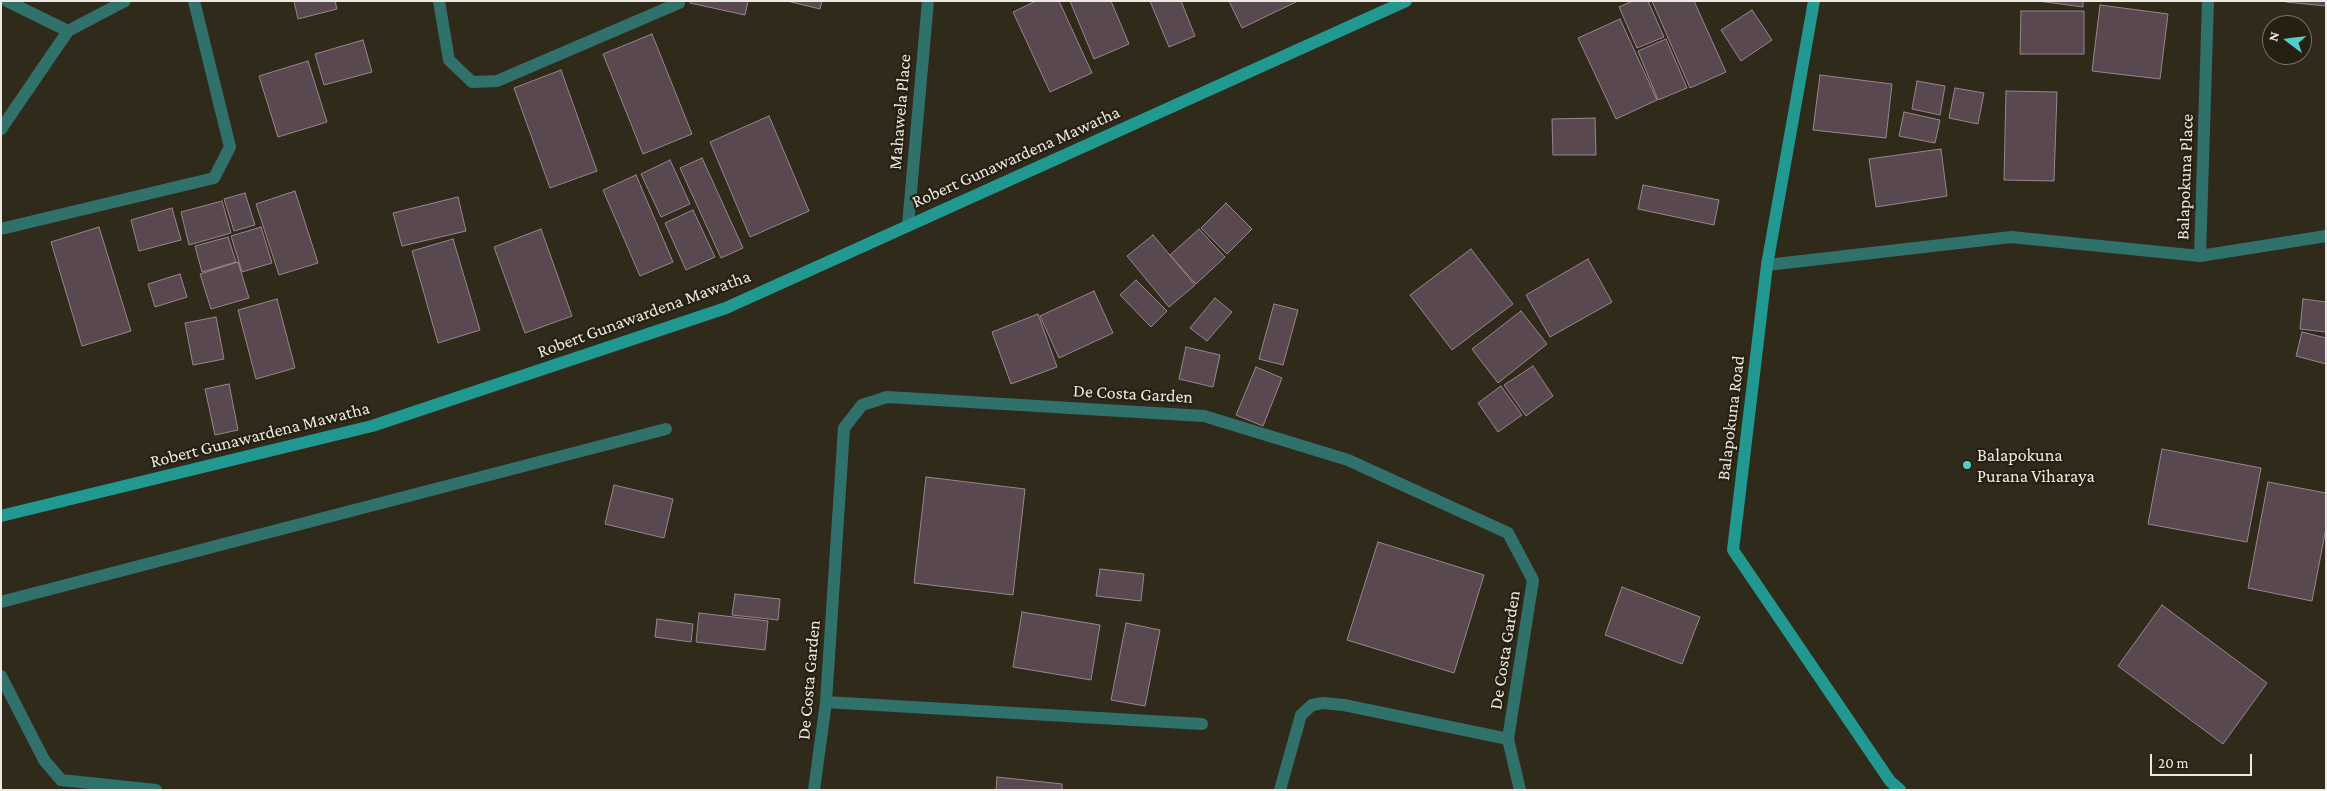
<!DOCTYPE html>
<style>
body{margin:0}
#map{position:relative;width:2327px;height:791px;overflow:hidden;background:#302a1b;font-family:"Crimson Pro",serif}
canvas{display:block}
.frame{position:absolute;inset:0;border:2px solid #ede9e0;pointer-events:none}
.north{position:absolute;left:2262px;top:15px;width:50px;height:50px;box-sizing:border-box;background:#262012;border:1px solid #767064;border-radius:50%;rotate:285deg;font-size:14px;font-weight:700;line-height:20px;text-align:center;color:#ede9e0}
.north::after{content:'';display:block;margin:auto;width:18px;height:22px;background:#52cdcd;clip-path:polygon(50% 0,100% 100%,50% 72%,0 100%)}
.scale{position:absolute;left:2150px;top:754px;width:102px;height:22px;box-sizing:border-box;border:2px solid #ede9e0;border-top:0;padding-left:6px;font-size:15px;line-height:18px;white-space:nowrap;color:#ede9e0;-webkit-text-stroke:4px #262012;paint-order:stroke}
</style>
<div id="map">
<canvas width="2327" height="791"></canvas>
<div class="frame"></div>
<div class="north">N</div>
<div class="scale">20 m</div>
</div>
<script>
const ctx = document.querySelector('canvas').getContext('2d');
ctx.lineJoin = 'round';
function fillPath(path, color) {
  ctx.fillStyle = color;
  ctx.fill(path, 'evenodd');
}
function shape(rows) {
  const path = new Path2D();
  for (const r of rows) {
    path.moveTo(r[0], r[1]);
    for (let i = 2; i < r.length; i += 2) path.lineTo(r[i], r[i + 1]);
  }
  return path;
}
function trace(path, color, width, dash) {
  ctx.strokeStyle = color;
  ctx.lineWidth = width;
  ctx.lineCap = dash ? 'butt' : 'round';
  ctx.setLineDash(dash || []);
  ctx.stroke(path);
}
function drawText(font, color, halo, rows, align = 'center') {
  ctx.font = font + ' "Crimson Pro",serif';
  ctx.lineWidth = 4.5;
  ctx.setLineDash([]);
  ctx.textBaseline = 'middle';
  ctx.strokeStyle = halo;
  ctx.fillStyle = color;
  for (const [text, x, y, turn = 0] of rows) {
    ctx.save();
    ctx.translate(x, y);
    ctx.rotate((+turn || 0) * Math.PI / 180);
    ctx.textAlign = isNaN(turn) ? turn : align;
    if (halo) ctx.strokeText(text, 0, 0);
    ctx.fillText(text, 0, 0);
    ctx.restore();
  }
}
const building = shape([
 [294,1,335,1,337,9,298,19,294,1],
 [691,1,748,1,745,15,690,3,691,1],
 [787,1,822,1,820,9,787,1],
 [1036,1,1059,1,1092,73,1050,92,1013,12,1036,1],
 [1070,1,1111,1,1129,44,1094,59,1070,1],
 [1150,1,1181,1,1195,36,1169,47,1150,1],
 [1229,1,1298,1,1242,28,1229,1],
 [1633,1,1648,1,1664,37,1637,48,1619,7,1633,1],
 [1652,1,1694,1,1726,72,1690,88,1652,1],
 [2038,1,2083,1,2083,7,2038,1],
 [2326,1,2326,6,2286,2,2286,1,2326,1],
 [2100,5,2168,14,2160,79,2092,71,2100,5],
 [1752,10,1772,40,1741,61,1721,30,1752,10],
 [2021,11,2084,11,2084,54,2020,54,2021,11],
 [1620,19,1657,100,1616,119,1578,38,1620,19],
 [652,34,692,134,643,154,603,54,652,34],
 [1666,39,1687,88,1658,100,1638,51,1666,39],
 [363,40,372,72,324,85,315,54,363,40],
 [308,61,327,122,278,137,259,76,308,61],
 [561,70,597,171,550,188,514,88,561,70],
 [1820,75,1892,84,1886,138,1813,130,1820,75],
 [1917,81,1945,86,1940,115,1912,109,1917,81],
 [1955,88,1984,93,1978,124,1949,118,1955,88],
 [2006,91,2057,92,2054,181,2004,180,2006,91],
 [1904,112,1940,120,1935,143,1899,136,1904,112],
 [769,116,809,211,750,237,710,142,769,116],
 [1595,118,1596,155,1553,155,1552,119,1595,118],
 [1941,149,1947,196,1876,207,1869,159,1941,149],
 [702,158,743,248,721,258,680,168,702,158],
 [670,160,690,204,661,217,641,174,670,160],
 [636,175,673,262,640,276,603,190,636,175],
 [1643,185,1719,200,1714,225,1638,209,1643,185],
 [295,191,318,263,279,275,256,204,295,191],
 [245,193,255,225,234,231,224,199,245,193],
 [458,197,466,231,402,246,393,213,458,197],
 [222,201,231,233,189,245,181,212,222,201],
 [1226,203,1252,229,1227,254,1201,228,1226,203],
 [172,208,181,240,139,251,131,220,172,208],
 [693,210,715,257,686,270,665,223,693,210],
 [99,227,131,331,82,346,51,242,99,227],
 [261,227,272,263,242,272,231,236,261,227],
 [541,229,572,316,525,333,494,247,541,229],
 [1199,229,1225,257,1196,284,1170,255,1199,229],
 [1153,235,1195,285,1169,307,1127,256,1153,235],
 [228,237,236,262,202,272,195,246,228,237],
 [453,239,480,330,438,343,412,251,453,239],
 [1471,249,1513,304,1452,350,1410,295,1471,249],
 [1588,259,1612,302,1550,337,1526,295,1588,259],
 [238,262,249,298,211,309,200,274,238,262],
 [180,274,187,297,155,307,148,284,180,274],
 [1136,280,1167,311,1151,327,1120,295,1136,280],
 [1094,291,1113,333,1059,358,1040,316,1094,291],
 [1215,298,1232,312,1207,341,1190,328,1215,298],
 [277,299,295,368,256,379,238,310,277,299],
 [2303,299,2326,302,2326,332,2300,329,2303,299],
 [1274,304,1298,310,1283,365,1259,359,1274,304],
 [1521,311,1547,344,1498,383,1472,349,1521,311],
 [1038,314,1057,367,1011,384,992,332,1038,314],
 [216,317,224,359,193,365,185,323,216,317],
 [2302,332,2326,338,2326,364,2296,356,2302,332],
 [1186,347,1220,355,1213,387,1179,379,1186,347],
 [1533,366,1553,396,1526,416,1504,385,1533,366],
 [1256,367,1282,378,1263,426,1236,415,1256,367],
 [229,384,238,430,215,435,205,389,229,384],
 [1501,386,1522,415,1498,432,1478,403,1501,386],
 [2162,449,2261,468,2247,542,2148,524,2162,449],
 [926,477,1025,489,1013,595,914,583,926,477],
 [2268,482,2326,493,2326,528,2312,601,2248,588,2268,482],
 [614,485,673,499,664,538,605,524,614,485],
 [1378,542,1484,575,1454,673,1347,640,1378,542],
 [1100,569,1144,574,1141,601,1096,596,1100,569],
 [1622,587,1700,617,1682,664,1605,635,1622,587],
 [735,594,780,599,778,620,732,615,735,594],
 [2162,605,2267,683,2223,744,2118,666,2162,605],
 [1022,612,1100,625,1091,680,1013,667,1022,612],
 [699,613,768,621,765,650,696,642,699,613],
 [657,619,693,624,691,642,655,637,657,619],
 [1126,623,1160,630,1145,706,1111,700,1126,623],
 [997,777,1062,784,1062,790,996,790,997,777]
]);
fillPath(building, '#59484f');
trace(building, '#99868e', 1);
trace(shape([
 [7,1,68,31],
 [439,1,449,60,472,82,497,81,679,3,679,1],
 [2208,1,2200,256,2326,236],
 [1,129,68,31,125,1],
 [908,225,928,1],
 [1,229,214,178,230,147,194,1],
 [1767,265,2011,237,2200,256],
 [1,602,666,429],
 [1,676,44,760,61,780,156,790],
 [826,702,1202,724],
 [814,790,826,702,844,428,862,405,887,397,1204,416,1348,460,1508,533,1533,580,1508,739,1520,790],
 [1280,790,1301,715,1312,705,1323,703,1344,705,1508,739]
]), '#31716c', 12);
trace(shape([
 [1814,1,1767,265,1733,550,1890,781,1900,790],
 [1,516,372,426,726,308,1406,1]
]), '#219991', 12);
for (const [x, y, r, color] of [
 [1967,465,5,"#52cdcd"]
]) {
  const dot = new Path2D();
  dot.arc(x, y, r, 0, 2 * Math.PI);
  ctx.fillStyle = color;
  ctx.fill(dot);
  trace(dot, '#262012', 2);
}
drawText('18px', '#ede9e0', '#262012', [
 ["Mahawela Place",900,112,-85],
 ["Robert Gunawardena Mawatha",1016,157,-24],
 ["Balapokuna Place",2185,177,-88],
 ["Robert Gunawardena Mawatha",644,314,-20],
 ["De Costa Garden",1133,394,3],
 ["Balapokuna Road",1731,418,-83],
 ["Robert Gunawardena Mawatha",260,435,-14],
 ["De Costa Garden",1505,650,-81],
 ["De Costa Garden",809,680,-85]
]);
drawText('18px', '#ede9e0', '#262012', [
 ["Balapokuna",1977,455],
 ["Purana Viharaya",1977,476]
], 'left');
</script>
